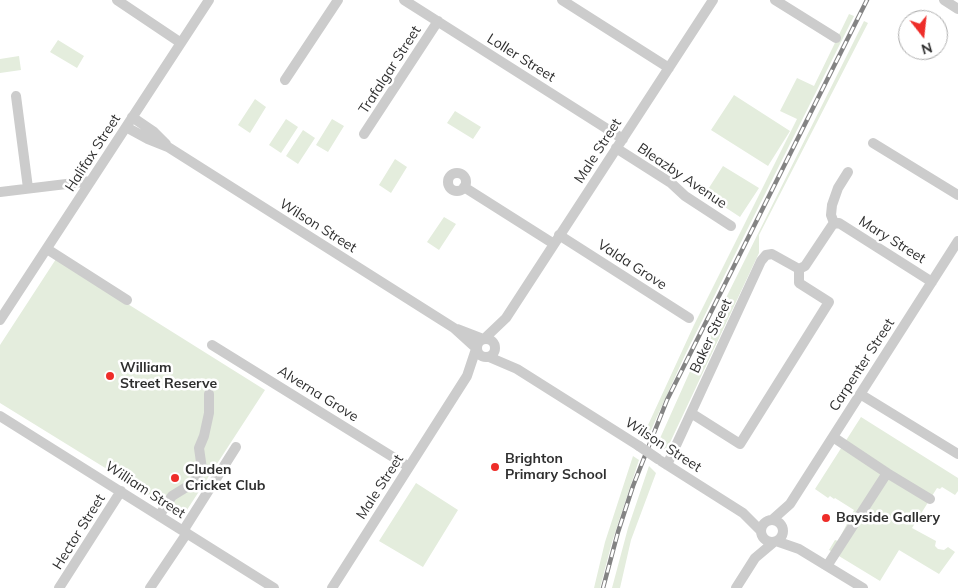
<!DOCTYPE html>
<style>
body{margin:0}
#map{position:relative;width:958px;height:588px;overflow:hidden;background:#fff;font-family:Mulish,sans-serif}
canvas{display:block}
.north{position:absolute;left:898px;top:10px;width:50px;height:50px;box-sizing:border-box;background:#fff;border:1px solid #acacac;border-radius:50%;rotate:164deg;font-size:14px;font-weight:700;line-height:20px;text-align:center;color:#2f2f2f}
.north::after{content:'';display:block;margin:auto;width:18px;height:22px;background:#ee2d29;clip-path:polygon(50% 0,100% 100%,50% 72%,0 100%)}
</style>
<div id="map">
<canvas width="958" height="588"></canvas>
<div class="north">N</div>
</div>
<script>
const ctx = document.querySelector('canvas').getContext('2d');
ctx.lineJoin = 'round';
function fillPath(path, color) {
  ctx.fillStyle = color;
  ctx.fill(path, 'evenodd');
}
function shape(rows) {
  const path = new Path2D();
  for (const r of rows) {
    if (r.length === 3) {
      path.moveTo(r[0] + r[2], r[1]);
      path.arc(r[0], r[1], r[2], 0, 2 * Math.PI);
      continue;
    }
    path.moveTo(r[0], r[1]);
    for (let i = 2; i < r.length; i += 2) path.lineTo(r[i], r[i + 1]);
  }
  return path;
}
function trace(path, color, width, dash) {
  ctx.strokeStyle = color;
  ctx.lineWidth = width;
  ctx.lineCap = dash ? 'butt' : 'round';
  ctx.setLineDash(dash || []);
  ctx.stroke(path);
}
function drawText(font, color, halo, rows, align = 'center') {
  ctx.font = font + ' Mulish,sans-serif';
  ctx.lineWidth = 5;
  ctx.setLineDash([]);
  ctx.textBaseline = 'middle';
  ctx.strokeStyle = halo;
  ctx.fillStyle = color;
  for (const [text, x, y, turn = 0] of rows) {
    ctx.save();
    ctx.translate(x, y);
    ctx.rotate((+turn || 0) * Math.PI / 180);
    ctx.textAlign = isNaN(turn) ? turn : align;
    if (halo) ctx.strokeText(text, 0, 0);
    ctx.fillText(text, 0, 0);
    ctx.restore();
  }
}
fillPath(shape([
 [849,14,854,16,747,230,685,355,647,439,643,436,694,325,797,119,780,111,797,78,814,86],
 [864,21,868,23,759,235,759,253,667,449,663,449,657,445,696,358],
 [58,40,84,56,77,68,50,52],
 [19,56,21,70,0,73,0,59],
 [734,95,790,131,768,166,711,130],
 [255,99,266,107,250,133,238,125],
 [455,111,481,127,473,139,447,123],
 [286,119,298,127,281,153,269,145],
 [332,119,344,126,328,152,316,145],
 [303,130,315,138,298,164,286,156],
 [395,159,407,167,391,193,379,185],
 [723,166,759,188,740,217,705,194],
 [444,217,456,224,439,250,427,242],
 [56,259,265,390,183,516,0,403,0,345],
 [861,417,958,478,958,491,955,495,942,487,940,489,937,488,912,528,936,541,935,546,938,549,944,550,948,547,955,552,939,574,899,550,880,581,829,550,835,540,838,541,854,510,835,498,834,499,830,496,828,498,815,489],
 [633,456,639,460,612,542,600,588,594,588,605,542],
 [649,466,656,473,631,540,620,588,612,588,628,528],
 [416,483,458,510,423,567,379,541]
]), '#e4eddd');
trace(shape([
 [117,0,181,43],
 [404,0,623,139],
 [562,0,669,68],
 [775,0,836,38],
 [944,0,958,9],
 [285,80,338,0],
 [16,96,28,188],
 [132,117,154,132,166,144],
 [126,127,148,139,168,147,454,328,476,348],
 [364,134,438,21],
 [873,143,958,195],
 [616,148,671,183,685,196,731,226],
 [457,182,9],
 [464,187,554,244],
 [0,192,91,181],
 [834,223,831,215,832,205,838,188,848,172],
 [559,235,689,318],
 [47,249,127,300],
 [799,269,805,266,833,224,839,223,932,282],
 [0,320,209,0],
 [457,329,483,339],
 [485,338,506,318,713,0],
 [486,348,9],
 [212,345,409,467],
 [489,357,517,369,639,446],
 [860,394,958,454],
 [691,413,740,444,829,302,799,283,799,269],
 [0,416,274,588],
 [661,461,743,513,761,531],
 [667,465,761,261,766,255,772,254,799,269],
 [887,473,930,499],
 [159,516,172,496,193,483,202,469,199,448,204,436,209,413,209,394],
 [772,520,790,504,958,241],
 [772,531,11],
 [183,531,236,447],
 [776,541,799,549,863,588],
 [827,566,887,473,833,437],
 [59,588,121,491],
 [150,588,187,533],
 [332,588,467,376,476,349],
 [736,588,755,558,774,542]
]), '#ccc', 10);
const rail = shape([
 [603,588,618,532,633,486,667,400,867,0]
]);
trace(rail, '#848484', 4.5);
trace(rail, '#fff', 2.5, [8]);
trace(shape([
 [639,446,658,459]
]), '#ccc', 10);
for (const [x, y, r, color] of [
 [110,376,5,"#ee2d29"],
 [495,467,5,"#ee2d29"],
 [175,478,5,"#ee2d29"],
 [826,518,5,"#ee2d29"]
]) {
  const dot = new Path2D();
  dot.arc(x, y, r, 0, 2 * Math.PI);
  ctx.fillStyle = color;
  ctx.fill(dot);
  trace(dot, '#fff', 2);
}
drawText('14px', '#2f2f2f', '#fff', [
 ["Loller Street",521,58,32],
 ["Trafalgar Street",390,70,-57],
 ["Male Street",598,151,-57],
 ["Halifax Street",93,153,-57],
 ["Bleazby Avenue",682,176,34],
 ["Wilson Street",318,226,32],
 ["Mary Street",892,240,32],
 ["Valda Grove",632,265,33],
 ["Baker Street",711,336,-65],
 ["Carpenter Street",862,365,-57],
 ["Alverna Grove",318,394,32],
 ["Wilson Street",663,445,33],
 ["Male Street",380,487,-57],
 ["William Street",145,490,33],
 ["Hector Street",79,532,-58]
]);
drawText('bold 14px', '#2f2f2f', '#fff', [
 ["William",120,368],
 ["Street Reserve",120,384],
 ["Brighton",505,459],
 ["Primary School",505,475],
 ["Cluden",185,470],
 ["Cricket Club",185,486],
 ["Bayside Gallery",836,518]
], 'left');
</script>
